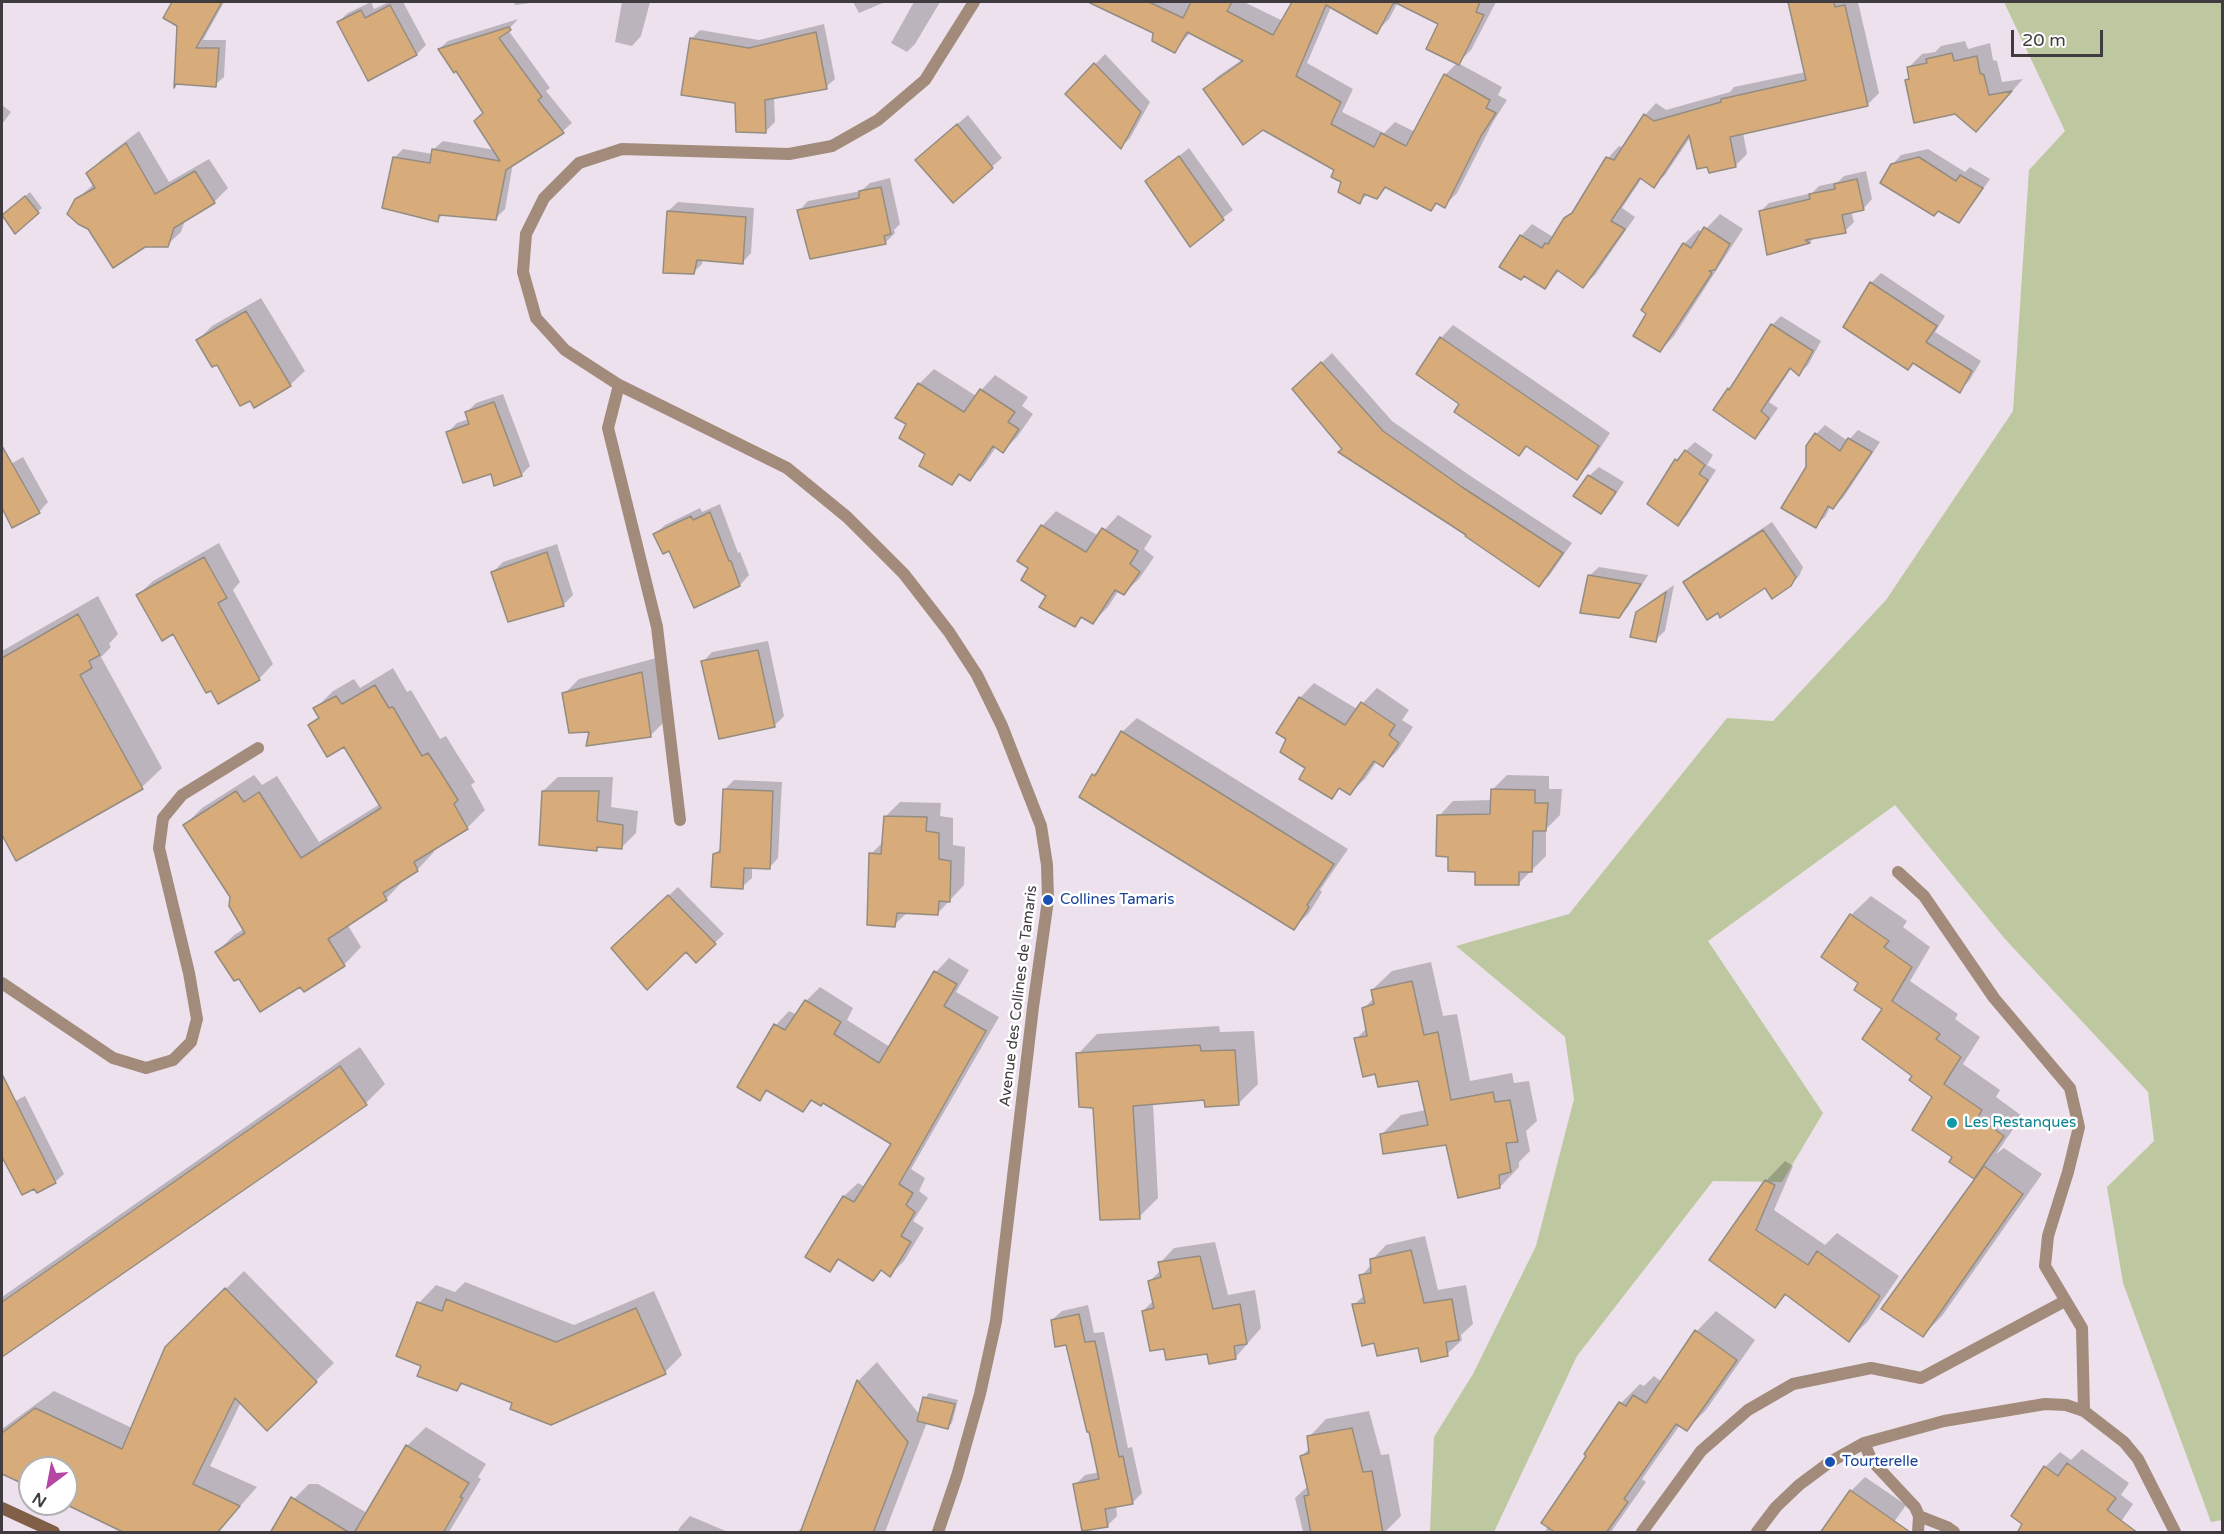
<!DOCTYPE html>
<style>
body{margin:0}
#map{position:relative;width:2224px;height:1534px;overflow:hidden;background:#ece1ec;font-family:"Varela Round",sans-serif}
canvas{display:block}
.frame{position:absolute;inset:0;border:3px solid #3f3b3f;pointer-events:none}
.north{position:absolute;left:18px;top:1456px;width:60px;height:60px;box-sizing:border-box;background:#fff;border:2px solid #b2b1b2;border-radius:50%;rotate:212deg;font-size:16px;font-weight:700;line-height:24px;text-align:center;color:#3f3b3f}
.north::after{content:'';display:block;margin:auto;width:21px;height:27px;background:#b546a3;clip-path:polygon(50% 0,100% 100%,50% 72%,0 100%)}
.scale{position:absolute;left:2011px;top:30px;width:92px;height:27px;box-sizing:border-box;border:3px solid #3f3b3f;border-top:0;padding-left:8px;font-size:18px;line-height:21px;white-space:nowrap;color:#3f3b3f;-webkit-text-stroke:4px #fff;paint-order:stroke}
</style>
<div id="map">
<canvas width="2224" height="1534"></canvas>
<div class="frame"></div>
<div class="north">N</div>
<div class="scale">20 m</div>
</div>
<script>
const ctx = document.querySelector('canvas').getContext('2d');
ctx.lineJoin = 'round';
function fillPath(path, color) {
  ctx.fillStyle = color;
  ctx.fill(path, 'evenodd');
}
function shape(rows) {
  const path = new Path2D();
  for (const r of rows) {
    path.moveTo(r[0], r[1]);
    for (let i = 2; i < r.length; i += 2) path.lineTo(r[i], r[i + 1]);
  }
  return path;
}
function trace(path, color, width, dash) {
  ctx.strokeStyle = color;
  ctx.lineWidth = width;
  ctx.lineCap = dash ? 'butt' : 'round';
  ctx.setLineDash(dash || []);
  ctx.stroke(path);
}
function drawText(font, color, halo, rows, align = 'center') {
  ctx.font = font + ' "Varela Round",sans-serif';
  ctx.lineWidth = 5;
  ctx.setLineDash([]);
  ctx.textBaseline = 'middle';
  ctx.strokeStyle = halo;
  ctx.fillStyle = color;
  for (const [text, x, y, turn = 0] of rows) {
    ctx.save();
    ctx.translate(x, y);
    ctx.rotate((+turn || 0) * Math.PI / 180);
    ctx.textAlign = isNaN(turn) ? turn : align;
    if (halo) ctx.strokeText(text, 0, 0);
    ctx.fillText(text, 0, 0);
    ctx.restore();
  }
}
fillPath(shape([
 [2004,2,2222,2,2222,1520,2211,1522,2123,1283,2107,1187,2154,1141,2148,1092,2005,939,1895,805,1708,941,1823,1113,1782,1182,1713,1181,1577,1356,1494,1532,1430,1532,1434,1437,1473,1374,1536,1246,1574,1099,1565,1037,1456,946,1569,914,1727,718,1773,721,1886,600,2013,411,2029,170,2065,131]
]), '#bdc8a0');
fillPath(shape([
 [174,2,224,2,203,40,226,40,224,77,215,85,178,25,165,18],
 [371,2,374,9,389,2,403,2,426,45,417,54,368,79,338,22,348,13],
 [514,2,538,2,515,5],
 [622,2,650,2,641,36,632,46,615,42],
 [853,2,885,2,859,13],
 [914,2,940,2,915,44,907,52,891,43],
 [1092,2,1186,2,1191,4,1192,2,1244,2,1283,21,1293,2,1496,2,1471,50,1458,63,1502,87,1498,95,1507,100,1493,122,1457,193,1444,206,1438,202,1431,209,1388,186,1377,197,1368,194,1359,202,1343,182,1336,169,1205,90,1217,77,1243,59,1191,32,1174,51,1155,32],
 [1398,2,1440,23,1458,62,1445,75,1415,132,1395,122,1384,133,1342,112,1353,89,1307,63,1331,7,1377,31,1389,19],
 [1790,2,1858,2,1879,93,1867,105,1743,133,1747,154,1735,166,1691,136,1665,175,1653,186,1642,178,1622,208,1635,217,1595,275,1583,286,1560,270,1545,287,1521,236,1532,224,1553,237,1566,219,1577,207,1608,158,1619,146,1623,147,1645,115,1656,103,1666,110,1730,92,1734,87,1806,72],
 [518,19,508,30,550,88,546,91,572,123,563,131,513,163,505,209,496,218,443,214,438,220,394,158,403,149,433,154,434,149,443,141,495,150,485,112,457,69,439,49,448,41],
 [824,24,835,79,826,87,774,97,775,122,766,131,736,101,691,39,700,30,759,40],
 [1965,41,1968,49,1990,43,1993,60,1997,61,2002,82,2023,79,1989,117,1956,113,1907,80,1910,77,1908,68,1922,54,1935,52,1941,46],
 [1105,54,1150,102,1130,138,1121,147,1067,94],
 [2,105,11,112,2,124],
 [968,115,1002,158,953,201,927,150],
 [139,131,169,182,209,159,228,188,215,201,185,220,181,232,167,245,76,200,94,184,88,173,101,160],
 [1189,148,1233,210,1190,244,1147,182],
 [1928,149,1965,172,1970,167,1990,179,1967,212,1959,221,1939,209,1892,165,1901,155],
 [1866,171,1872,199,1864,208,1851,211,1854,222,1845,231,1815,237,1810,242,1768,253,1760,212,1769,203,1812,193,1819,186,1838,182,1844,176],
 [890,178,900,224,894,230,895,233,885,243,799,211,808,201,861,191,870,183],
 [30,192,42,208,15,231,2,216],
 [678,202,754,208,751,253,742,263,703,259,702,264,693,273,668,211],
 [1720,214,1743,229,1674,336,1660,351,1684,244,1698,230,1703,232],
 [1881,273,1945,316,1935,332,1981,361,1969,381,1959,391,1914,362,1908,368,1871,283],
 [261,298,305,371,290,385,217,363,198,340,212,326],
 [1781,316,1821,341,1808,365,1799,374,1792,367,1769,402,1778,408,1764,428,1755,437,1715,410,1735,383,1772,325],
 [1453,325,1610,433,1589,465,1577,478,1528,445,1519,454,1461,403,1441,338],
 [1332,353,1392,421,1472,477,1572,543,1549,576,1539,585,1344,448,1294,389],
 [934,369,976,396,995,375,1028,397,1022,406,1033,414,1017,437,1003,451,996,447,984,465,969,479,961,474,952,484,927,454,908,424,919,384],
 [503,394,530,466,521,475,491,472,448,432,457,423,469,419,467,412,476,403],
 [1825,425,1848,441,1858,430,1880,442,1843,498,1833,507,1831,506,1825,517,1815,526,1807,468,1816,434],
 [1695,442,1713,455,1707,465,1716,470,1687,515,1678,524,1676,460],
 [23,457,48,502,39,512,13,526,2,505,2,469],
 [1599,467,1624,482,1610,503,1601,512,1589,476],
 [720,504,738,553,740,552,749,575,740,585,694,606,670,549,655,534,665,525,700,508,702,512],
 [1056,511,1099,536,1118,515,1152,536,1144,549,1154,557,1139,579,1124,593,1119,590,1108,607,1093,622,1083,617,1074,626,1048,595,1030,568,1042,526],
 [1772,522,1803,567,1799,576,1790,585,1765,586,1718,611,1684,582,1693,574],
 [219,543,240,582,233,590,273,664,259,679,173,632,138,595,153,581],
 [557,544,573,595,563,605,493,572,503,562],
 [1599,567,1648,575,1628,607,1618,616,1589,576],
 [1674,585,1665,631,1655,640,1638,613,1648,603],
 [98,596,118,634,109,644,111,647,101,657,162,768,142,787,16,859,2,832,2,651],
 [768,641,784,716,774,726,703,662,712,652],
 [656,658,665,721,651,735,591,730,564,694,579,679],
 [393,668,407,692,411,690,440,739,446,736,457,754,475,782,471,785,485,810,467,828,433,849,434,852,417,870,402,879,403,881,386,899,347,924,361,947,344,965,301,985,217,952,234,935,244,929,231,897,185,825,202,808,254,775,262,785,277,776,319,842,380,804,345,745,310,726,320,716,315,709,333,691,354,679,360,688],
 [1314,683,1357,709,1377,688,1409,710,1402,720,1413,727,1398,750,1383,765,1377,761,1365,779,1350,793,1341,787,1332,797,1307,767,1288,739,1300,698],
 [1137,718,1348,849,1320,890,1322,892,1309,913,1294,928,1093,775,1102,767,1122,732],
 [1507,775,1549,776,1549,789,1562,789,1560,815,1546,829,1546,856,1518,884,1476,870,1449,856,1439,816,1453,801,1492,800,1493,789],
 [558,777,613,777,611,807,638,811,636,833,621,848,600,846,596,849,543,791],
 [734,780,782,782,778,858,769,868,752,867,752,878,742,887,715,854,721,848,725,789],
 [900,802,941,803,940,816,953,818,953,845,965,847,964,885,937,914,908,912,894,925,871,854,884,841,885,817],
 [678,887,724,934,696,961,686,950,622,939],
 [1871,896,1907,921,1903,927,1930,947,1910,981,1958,1014,1955,1019,1980,1037,1963,1064,2000,1090,1996,1097,2022,1116,1996,1154,2004,1148,2042,1174,1942,1316,1923,1335,1981,1173,1980,1172,1974,1177,1954,1157,1935,1097,1914,1075,1884,1008,1860,983,1851,915],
 [949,958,969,970,956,992,999,1017,911,1169,925,1178,919,1191,928,1198,913,1221,924,1228,904,1261,890,1275,882,1269,873,1279,840,1259,829,1270,807,1256,844,1196,858,1183,865,1187,892,1144,823,1102,813,1100,803,1110,769,1090,760,1099,739,1086,776,1025,789,1011,797,1015,806,1001,820,987,853,1008,847,1020,890,1047,936,972],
 [1431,962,1443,1016,1457,1014,1470,1081,1512,1073,1514,1083,1529,1081,1537,1121,1526,1131,1530,1151,1519,1162,1519,1167,1500,1187,1448,1143,1381,1135,1401,1115,1426,1110,1419,1079,1376,1072,1356,1039,1367,1028,1364,1008,1374,998,1372,990,1392,971],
 [1219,1026,1220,1032,1254,1031,1258,1084,1238,1104,1205,1098,1153,1103,1158,1198,1139,1217,1094,1107,1078,1054,1097,1034],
 [360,1047,385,1084,366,1103,2,1355,2,1297],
 [25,1096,64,1174,55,1182,23,1193,2,1154,2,1108],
 [1785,1161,1793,1166,1774,1210,1825,1245,1837,1233,1899,1276,1868,1321,1849,1340,1787,1294,1775,1306,1711,1260,1766,1181],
 [1425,1236,1438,1290,1466,1285,1473,1324,1461,1335,1462,1340,1447,1354,1420,1347,1375,1342,1354,1305,1365,1294,1361,1276,1372,1264,1372,1260,1386,1245],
 [1215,1242,1228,1295,1255,1290,1261,1328,1235,1358,1208,1352,1165,1348,1143,1311,1154,1300,1150,1281,1161,1270,1160,1263,1174,1248],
 [244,1271,334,1363,267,1429,241,1402,210,1466,257,1487,217,1532,129,1532,66,1468,30,1468,30,1486,2,1472,2,1429,54,1391,132,1428,166,1348],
 [465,1282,574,1325,654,1291,682,1355,665,1372,514,1402,464,1383,457,1389,423,1365,398,1356,419,1303,436,1285,455,1292],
 [1088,1305,1094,1333,1104,1332,1128,1448,1132,1447,1142,1493,1132,1503,1116,1506,1117,1516,1108,1525,1084,1530,1075,1485,1085,1475,1100,1472,1067,1344,1052,1320,1062,1311],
 [1716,1311,1755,1340,1706,1410,1687,1429,1680,1425,1642,1479,1646,1482,1611,1532,1545,1532,1621,1403,1640,1384,1644,1386,1654,1376,1662,1382,1697,1331],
 [877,1362,920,1415,925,1398,929,1393,958,1400,952,1423,947,1428,927,1422,885,1532,797,1532,804,1526,858,1381],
 [1369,1411,1381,1455,1389,1454,1401,1516,1385,1532,1303,1532,1295,1498,1309,1485,1302,1456,1310,1448,1309,1437,1326,1419],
 [426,1427,486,1464,478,1477,481,1479,449,1532,272,1532,290,1503,309,1484,318,1484,367,1513,407,1446],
 [2082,1449,2129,1483,2121,1495,2133,1504,2114,1532,2024,1524,2013,1515,2045,1467,2060,1452,2071,1460],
 [1865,1477,1906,1505,1887,1532,1851,1491],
 [690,1516,728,1532,677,1532,681,1526]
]), '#0003');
const building = shape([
 [172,2,222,2,196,48,219,48,216,87,176,84,174,88,177,26,163,18,172,2],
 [1088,2,1149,2,1183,18,1191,2,1232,2,1227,11,1273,35,1292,2,1480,2,1476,12,1484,15,1459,65,1426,49,1438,24,1394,2,1377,34,1326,5,1296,76,1341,102,1331,124,1374,147,1381,133,1406,146,1444,74,1490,100,1486,108,1496,113,1481,136,1445,208,1436,203,1431,211,1385,187,1377,199,1364,194,1360,204,1338,192,1341,182,1331,177,1334,170,1263,130,1243,145,1203,89,1243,61,1187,32,1175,53,1152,41,1153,33,1088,2],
 [1788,2,1834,2,1835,7,1845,5,1868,106,1730,137,1736,167,1709,173,1707,167,1697,169,1689,135,1654,188,1640,178,1611,221,1625,229,1583,288,1557,270,1545,289,1524,276,1521,280,1499,267,1520,235,1542,248,1545,243,1548,244,1564,218,1572,213,1606,157,1614,160,1644,114,1654,121,1721,102,1721,99,1806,80,1788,2],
 [390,5,417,55,368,81,337,22,361,10,365,18,390,5],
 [509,27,511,30,499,38,542,97,538,100,564,133,506,170,496,220,439,215,438,222,382,208,393,157,430,163,432,149,500,161,474,121,483,113,456,71,454,73,438,49,509,27],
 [816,32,827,89,765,100,766,133,736,132,735,103,681,95,690,38,749,48,816,32],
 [1952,53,1954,61,1977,56,1980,73,1984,75,1989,95,2012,91,1976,132,1955,114,1914,123,1905,80,1909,79,1907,67,1927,63,1926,59,1952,53],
 [1094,63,1141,112,1121,149,1065,94,1094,63],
 [957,124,993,168,953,203,915,160,957,124],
 [126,143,155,194,195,171,215,203,174,228,168,247,145,247,113,268,88,229,78,224,67,214,75,199,95,188,86,173,126,143],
 [1179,156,1224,220,1190,247,1145,181,1179,156],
 [1919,157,1956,181,1960,175,1983,188,1959,223,1938,211,1934,216,1880,183,1891,164,1919,157],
 [1857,179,1864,210,1842,215,1846,233,1805,240,1810,243,1767,255,1759,211,1810,199,1809,194,1835,189,1834,184,1857,179],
 [881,187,891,234,884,236,886,244,810,259,797,210,859,198,859,191,881,187],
 [25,196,39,213,15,234,2,215,25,196],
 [667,211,746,217,743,264,697,260,694,274,663,273,667,211],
 [1704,227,1730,244,1715,270,1709,271,1712,273,1660,352,1633,336,1646,314,1641,310,1683,243,1691,248,1704,227],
 [1870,282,1937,326,1926,342,1972,371,1960,393,1913,363,1908,370,1843,327,1870,282],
 [246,311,291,386,254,408,250,401,240,406,217,365,212,367,196,340,246,311],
 [1771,324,1813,351,1799,376,1790,368,1761,411,1769,418,1755,439,1713,410,1728,388,1729,390,1771,324],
 [1440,337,1599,446,1577,480,1526,446,1519,456,1454,412,1459,404,1416,374,1440,337],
 [1321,362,1383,431,1462,487,1563,553,1539,587,1465,536,1466,535,1338,452,1342,449,1292,389,1321,362],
 [918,383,964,412,980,389,1015,412,1008,422,1019,429,1003,453,993,446,970,481,959,474,952,485,919,466,925,454,899,438,906,424,895,418,918,383],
 [494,402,522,476,494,486,491,474,463,483,446,432,469,424,465,412,494,402],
 [1815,433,1840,451,1848,438,1872,452,1833,509,1828,506,1816,528,1781,508,1806,467,1806,446,1815,433],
 [2,446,40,513,12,528,2,508,2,446],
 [1685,450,1705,465,1699,474,1708,480,1678,526,1647,504,1675,459,1677,461,1685,450],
 [1588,475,1616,492,1601,514,1573,496,1588,475],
 [710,512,729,561,731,561,740,586,694,608,669,551,663,554,653,534,691,516,693,520,710,512],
 [1041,525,1086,552,1102,528,1138,551,1130,564,1140,572,1124,595,1115,590,1093,624,1081,617,1075,627,1039,607,1046,596,1021,580,1028,568,1017,561,1041,525],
 [1763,530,1796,577,1791,586,1772,599,1765,588,1720,618,1718,613,1707,620,1683,582,1763,530],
 [547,552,564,606,508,622,491,572,547,552],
 [204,557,227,598,218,603,260,680,218,704,211,691,206,693,173,634,162,641,136,595,204,557],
 [1588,575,1641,584,1619,618,1580,613,1588,575],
 [1666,592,1656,642,1630,637,1636,612,1666,592],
 [78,614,100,655,89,661,92,668,80,675,143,789,16,861,2,835,2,658,78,614],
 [758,650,775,727,719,739,701,661,758,650],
 [642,672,651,737,586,746,589,732,569,733,562,693,642,672],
 [375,685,389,708,393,707,422,756,428,753,440,771,458,800,454,804,468,829,414,862,418,871,383,893,387,900,328,939,345,966,304,992,300,987,260,1012,239,979,234,981,215,952,245,933,229,906,230,897,183,825,236,791,244,802,259,792,301,858,381,808,344,747,327,757,308,725,319,718,313,708,336,696,342,704,375,685],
 [1299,697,1345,725,1361,702,1395,725,1389,735,1399,743,1383,767,1374,761,1350,795,1339,788,1332,799,1299,779,1305,768,1280,752,1286,739,1276,733,1299,697],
 [1121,731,1334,864,1307,905,1309,907,1294,930,1079,797,1092,774,1095,776,1121,731],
 [723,789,773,791,770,869,744,868,743,889,711,887,713,854,720,852,723,789],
 [1491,789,1535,790,1535,803,1548,803,1546,831,1533,831,1532,872,1519,872,1519,885,1475,885,1475,872,1448,871,1448,857,1436,856,1437,815,1490,814,1491,789],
 [542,791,599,791,597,821,623,825,622,849,597,847,597,851,539,845,542,791],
 [884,816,927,817,926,831,939,833,939,859,951,861,950,902,939,901,938,915,897,913,895,927,867,925,869,853,881,854,884,816],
 [668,895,716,944,696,963,686,952,647,990,611,948,668,895],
 [1850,914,1889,941,1884,947,1912,967,1892,1001,1940,1034,1936,1039,1961,1057,1944,1084,1982,1110,1978,1117,2004,1136,1974,1179,1949,1162,1952,1157,1912,1130,1932,1097,1909,1080,1912,1076,1862,1039,1882,1009,1854,990,1858,983,1821,957,1850,914],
 [934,971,957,984,944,1006,986,1031,899,1184,913,1193,906,1205,915,1212,901,1236,911,1242,890,1277,881,1270,873,1281,838,1259,830,1272,805,1257,843,1196,854,1202,891,1144,823,1103,821,1106,811,1100,803,1112,766,1090,760,1101,737,1087,774,1024,785,1030,805,1000,841,1022,834,1034,879,1063,934,971],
 [1412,981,1424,1035,1438,1032,1451,1100,1493,1092,1495,1102,1510,1100,1518,1142,1506,1143,1511,1172,1499,1175,1500,1188,1458,1198,1446,1145,1383,1154,1380,1134,1428,1125,1418,1081,1378,1087,1375,1074,1363,1077,1354,1038,1367,1036,1362,1008,1374,1004,1371,990,1412,981],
 [1200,1045,1201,1051,1235,1050,1239,1105,1205,1107,1204,1100,1133,1106,1140,1219,1100,1220,1093,1108,1079,1107,1076,1053,1200,1045],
 [340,1066,367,1105,2,1357,2,1302,340,1066],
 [2,1074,56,1183,37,1193,34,1189,22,1195,2,1157,2,1074],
 [1984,1166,2023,1194,1923,1337,1881,1309,1984,1166],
 [1765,1180,1775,1185,1756,1230,1808,1265,1817,1251,1880,1296,1849,1342,1785,1294,1775,1308,1709,1260,1765,1180],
 [1411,1250,1424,1303,1452,1299,1459,1340,1446,1342,1448,1356,1421,1362,1418,1348,1377,1356,1374,1343,1362,1346,1352,1304,1365,1303,1359,1275,1371,1273,1370,1259,1411,1250],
 [1200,1256,1213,1309,1240,1304,1247,1344,1234,1346,1236,1359,1209,1364,1207,1354,1166,1360,1164,1349,1150,1351,1142,1311,1154,1308,1148,1281,1161,1277,1158,1262,1200,1256],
 [225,1288,317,1382,267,1431,235,1398,193,1484,240,1506,217,1533,125,1533,65,1504,66,1468,30,1468,30,1487,2,1474,2,1433,35,1408,122,1449,165,1347,225,1288],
 [446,1299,556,1342,636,1308,666,1374,551,1425,510,1409,512,1403,461,1383,457,1391,417,1376,421,1366,396,1356,417,1302,442,1311,446,1299],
 [1079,1314,1085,1342,1095,1341,1119,1457,1123,1456,1133,1504,1105,1509,1108,1527,1082,1531,1073,1484,1099,1479,1089,1432,1087,1432,1066,1345,1055,1347,1051,1320,1079,1314],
 [1695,1330,1737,1360,1687,1431,1676,1424,1624,1499,1628,1502,1606,1533,1556,1533,1541,1523,1586,1456,1584,1454,1619,1402,1626,1406,1633,1395,1646,1403,1695,1330],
 [857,1380,908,1442,873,1533,800,1533,857,1380],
 [923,1397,955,1404,948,1429,917,1421,923,1397],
 [1352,1428,1363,1472,1372,1471,1383,1533,1311,1533,1304,1496,1309,1495,1300,1456,1309,1453,1307,1436,1352,1428],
 [406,1445,469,1483,460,1497,463,1498,443,1533,354,1533,406,1445],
 [2067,1463,2116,1498,2107,1510,2138,1533,2017,1533,2022,1524,2011,1516,2044,1466,2058,1476,2067,1463],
 [1850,1490,1910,1532,1910,1533,1820,1533,1850,1490],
 [291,1497,314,1511,350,1533,270,1533,291,1497]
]);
fillPath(building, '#d7ac7a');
trace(building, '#958c81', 1.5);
trace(shape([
 [1898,872,1924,896,1994,998,2070,1088,2079,1127,2068,1172,2048,1236,2045,1266,2082,1328,2084,1411],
 [1642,1532,1701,1451,1748,1410,1793,1384,1871,1368,1921,1378,2065,1301]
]), '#a28b7a', 12);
trace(shape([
 [619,385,608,428,657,627,680,820],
 [2,983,113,1058,146,1068,173,1060,191,1042,197,1019,189,973,159,848,163,818,182,795,258,748],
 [1864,1443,1872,1461,1915,1507,1919,1516,1918,1532],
 [1919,1516,1947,1527,1954,1532],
 [938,1532,957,1476,980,1394,996,1321,1033,1007,1048,900,1047,865,1041,826,1002,726,977,675,949,632,904,574,847,517,787,468,619,385,565,350,536,318,523,272,526,234,544,198,579,163,622,149,789,154,832,146,878,120,925,80,974,2],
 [1757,1532,1776,1507,1799,1485,1830,1462,1864,1443,1944,1421,2045,1404,2066,1405,2084,1411,2124,1442,2138,1459,2175,1532]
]), '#a28b7a', 12);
trace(shape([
 [2,1508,54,1532]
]), '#815f47', 12);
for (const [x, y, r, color] of [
 [1048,900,6,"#1a4fb4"],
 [1952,1123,6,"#0f9aa8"],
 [1830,1462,6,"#1a4fb4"]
]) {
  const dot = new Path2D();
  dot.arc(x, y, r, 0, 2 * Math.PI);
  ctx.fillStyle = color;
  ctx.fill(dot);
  trace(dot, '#fff', 2);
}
drawText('15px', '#164399', '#fff', [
 ["Collines Tamaris",1060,900],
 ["Tourterelle",1842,1462]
], 'left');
drawText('15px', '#3f3b3f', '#fff', [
 ["Avenue des Collines de Tamaris",1019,996,-83]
]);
drawText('15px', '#0d838f', '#fff', [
 ["Les Restanques",1964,1123]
], 'left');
</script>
